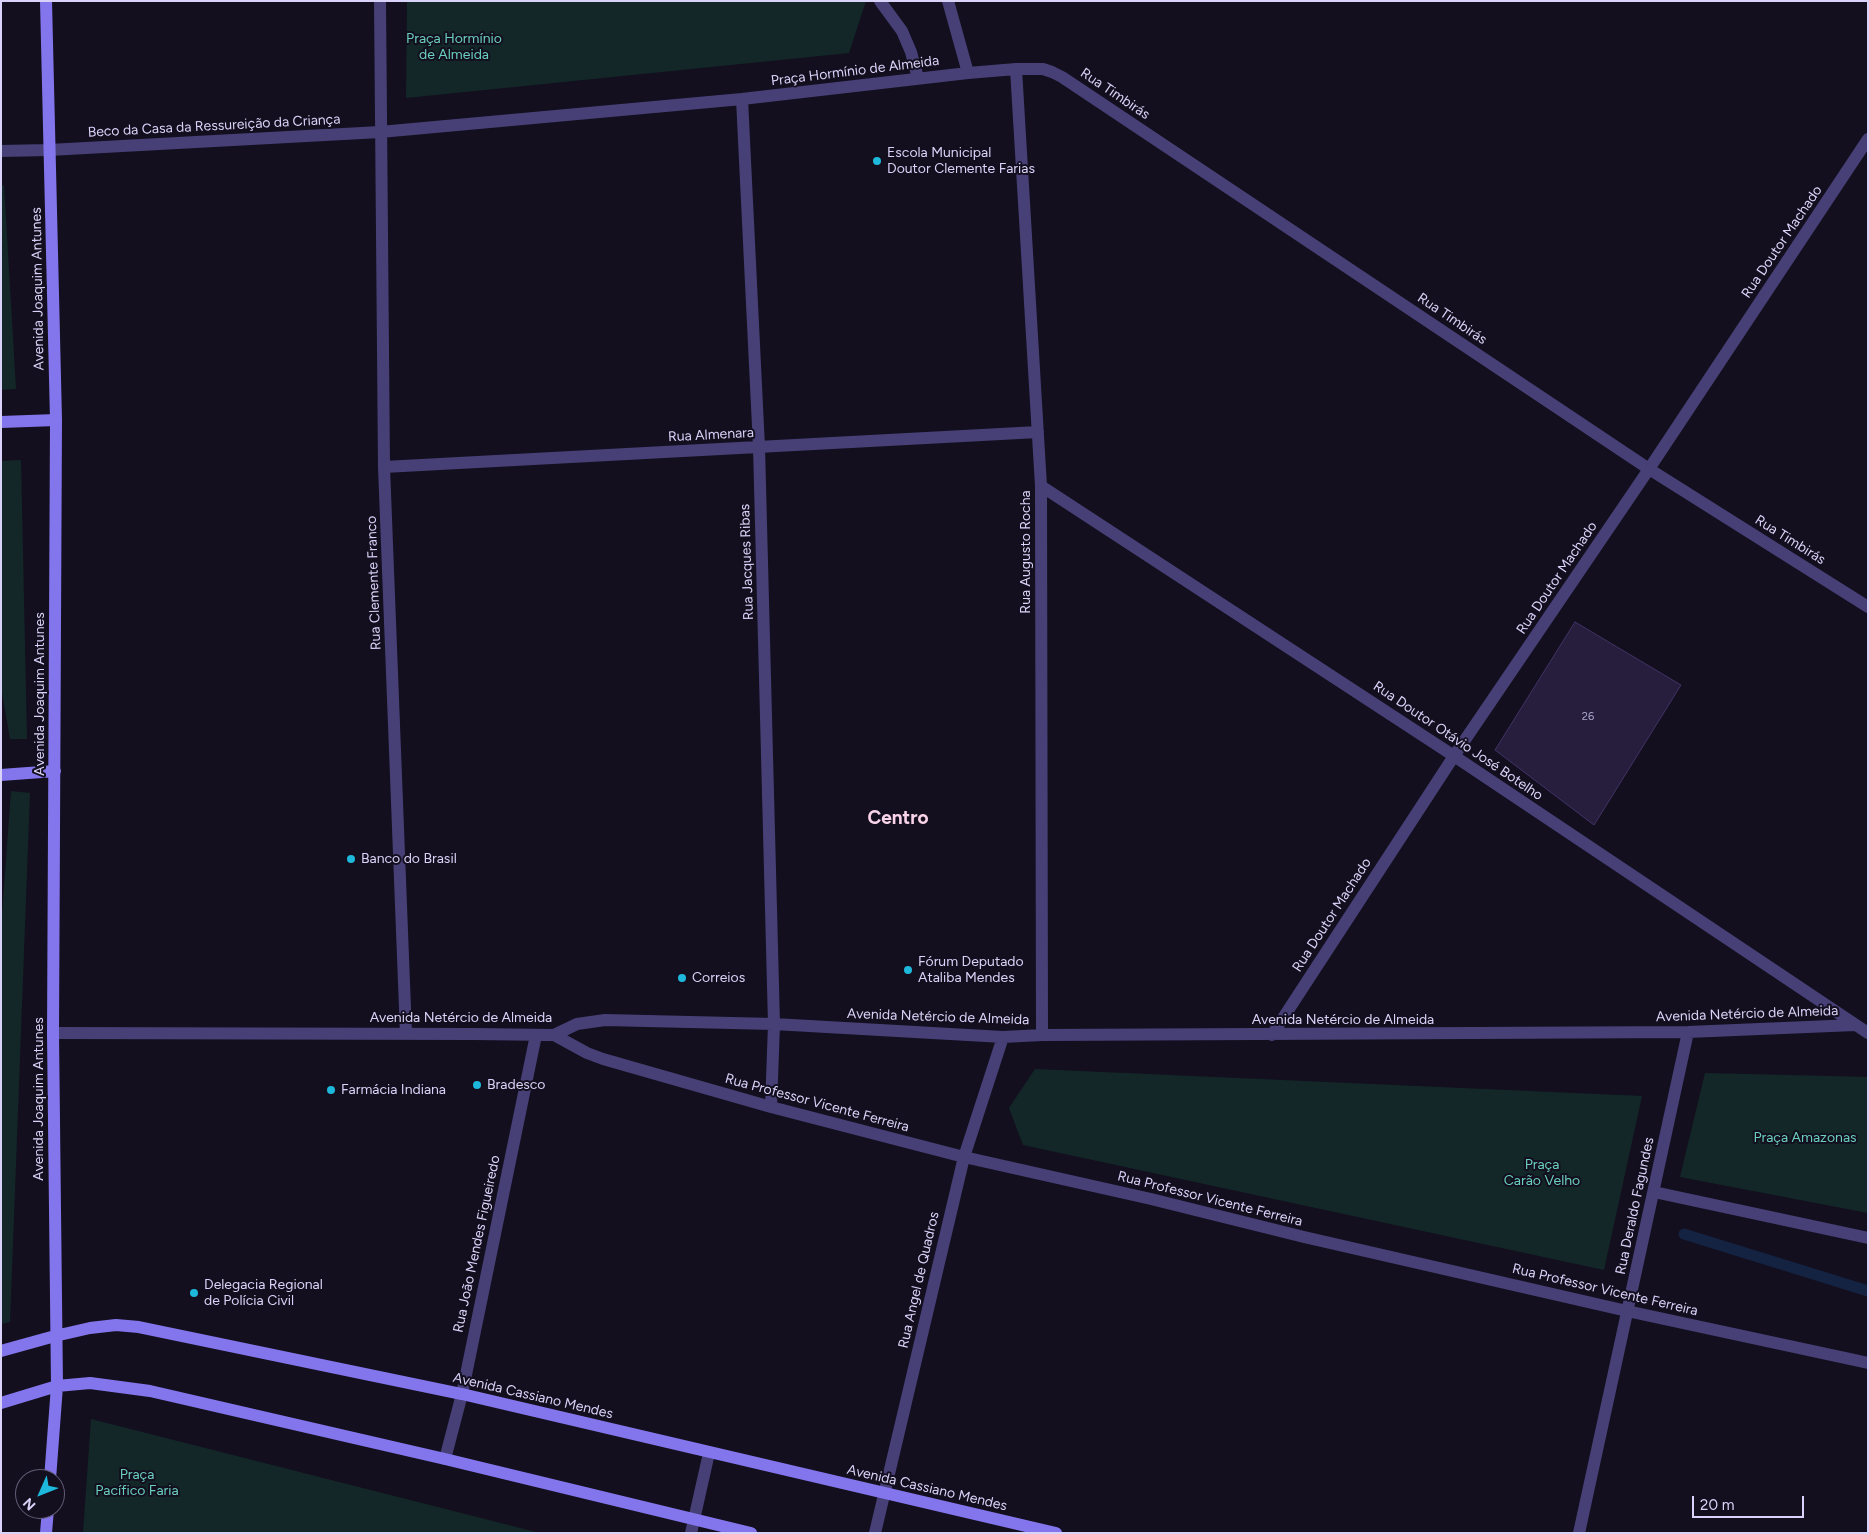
<!DOCTYPE html>
<meta charset="utf-8">
<style>
body{margin:0}
#map{position:relative;width:1869px;height:1534px;overflow:hidden;background:#130f1e;font-family:Figtree,sans-serif}
canvas{display:block}
.frame{position:absolute;inset:0;border:2px solid #dad3f9;pointer-events:none}
.north{position:absolute;left:15px;top:1469px;width:50px;height:50px;box-sizing:border-box;background:#130f1e;border:1px solid #635d76;border-radius:50%;rotate:226deg;font-size:14px;font-weight:700;line-height:20px;text-align:center;color:#dad3f9}
.north::after{content:'';display:block;margin:auto;width:18px;height:22px;background:#1db8db;clip-path:polygon(50% 0,100% 100%,50% 72%,0 100%)}
.scale{position:absolute;left:1692px;top:1496px;width:112px;height:22px;box-sizing:border-box;border:2px solid #dad3f9;border-top:0;padding-left:6px;font-size:15px;line-height:18px;white-space:nowrap;color:#dad3f9;-webkit-text-stroke:4px #130f1e;paint-order:stroke}
</style>
<div id="map">
<canvas width="1869" height="1534"></canvas>
<div class="frame"></div>
<div class="north">N</div>
<div class="scale">20 m</div>
</div>
<script>
const ctx = document.querySelector('canvas').getContext('2d');
ctx.lineJoin = 'round';
function fillPath(path, color) {
  ctx.fillStyle = color;
  ctx.fill(path, 'evenodd');
}
function shape(rows) {
  const path = new Path2D();
  for (const r of rows) {
    path.moveTo(r[0], r[1]);
    for (let i = 2; i < r.length; i += 2) path.lineTo(r[i], r[i + 1]);
  }
  return path;
}
function trace(path, color, width, dash) {
  ctx.strokeStyle = color;
  ctx.lineWidth = width;
  ctx.lineCap = dash ? 'butt' : 'round';
  ctx.setLineDash(dash || []);
  ctx.stroke(path);
}
function drawText(font, color, halo, rows, align = 'center') {
  ctx.font = font + ' Figtree,sans-serif';
  ctx.lineWidth = 4;
  ctx.setLineDash([]);
  ctx.textBaseline = 'middle';
  ctx.strokeStyle = halo;
  ctx.fillStyle = color;
  for (const [text, x, y, turn = 0] of rows) {
    ctx.save();
    ctx.translate(x, y);
    ctx.rotate((+turn || 0) * Math.PI / 180);
    ctx.textAlign = isNaN(turn) ? turn : align;
    if (halo) ctx.strokeText(text, 0, 0);
    ctx.fillText(text, 0, 0);
    ctx.restore();
  }
}
fillPath(shape([
 [407,1,866,1,849,53,406,98],
 [4,185,16,389,1,390,1,186],
 [21,460,27,739,10,739,1,687,1,461],
 [11,791,30,793,10,1322,1,1324,1,928],
 [1035,1069,1642,1096,1604,1270,1023,1145,1009,1108],
 [1705,1073,1868,1077,1868,1213,1680,1177],
 [91,1419,540,1533,83,1533]
]), '#132728');
trace(shape([
 [1684,1234,1868,1291]
]), '#152342', 11);
const building = shape([
 [1575,622,1681,685,1594,825,1495,750,1575,622]
]);
fillPath(building, '#271e3d');
trace(building, '#413366', 1);
trace(shape([
 [880,1,902,31,911,52,918,78],
 [1,151,49,150,380,132]
]), '#474077', 12);
trace(shape([
 [380,1,384,467,406,1034],
 [948,1,968,73],
 [1016,69,1041,486,1042,1035],
 [742,99,759,447,774,1024,771,1107],
 [380,132,742,99,968,73,1016,69,1043,69,1052,72,1062,77,1649,469,1868,607],
 [384,467,1038,432],
 [1041,486,1454,756,1868,1033],
 [53,1033,473,1034,554,1035,577,1024,605,1020,774,1024,1003,1037,1042,1035,1688,1032,1855,1025],
 [554,1035,587,1053,603,1059,771,1107,964,1157,1151,1199,1304,1237,1627,1311,1868,1363],
 [1272,1035,1454,756,1649,469,1868,139],
 [1654,1192,1868,1238],
 [445,1459,462,1394,536,1035],
 [691,1533,709,1453],
 [875,1533,964,1157,1003,1037],
 [1579,1533,1688,1032]
]), '#474077', 12);
trace(shape([
 [46,1,56,420,53,1033,57,1386,50,1479],
 [1,422,56,420],
 [1,775,55,771],
 [1,1351,55,1336,90,1328,116,1325,139,1327,462,1394,1056,1533],
 [1,1403,57,1386,90,1383,150,1391,445,1459,751,1533],
 [46,1533,48,1509]
]), '#8376ed', 12);
for (const [x, y, r, color] of [
 [877,161,5,"#1db8db"],
 [351,859,5,"#1db8db"],
 [908,970,5,"#1db8db"],
 [682,978,5,"#1db8db"],
 [477,1085,5,"#1db8db"],
 [331,1090,5,"#1db8db"],
 [194,1293,5,"#1db8db"]
]) {
  const dot = new Path2D();
  dot.arc(x, y, r, 0, 2 * Math.PI);
  ctx.fillStyle = color;
  ctx.fill(dot);
  trace(dot, '#130f1e', 2);
}
drawText('11px', '#ada6ca', null, [
 ["26",1588,717]
]);
drawText('14px', '#69cfbe', '#130f1e', [
 ["Praça Hormínio",454,39],
 ["de Almeida",454,55],
 ["Praça Amazonas",1805,1138],
 ["Praça",1542,1165],
 ["Carão Velho",1542,1181],
 ["Praça",137,1475],
 ["Pacífico Faria",137,1491]
]);
drawText('14px', '#dad3f9', '#130f1e', [
 ["Praça Hormínio de Almeida",855,71,-7],
 ["Rua Timbirás",1115,94,34],
 ["Beco da Casa da Ressureição da Criança",214,126,-3],
 ["Rua Doutor Machado",1782,242,-56],
 ["Avenida Joaquim Antunes",38,289,-91],
 ["Rua Timbirás",1452,319,34],
 ["Rua Almenara",711,435,-3],
 ["Rua Timbirás",1790,540,32],
 ["Rua Augusto Rocha",1026,552,-90],
 ["Rua Jacques Ribas",747,562,-92],
 ["Rua Doutor Machado",1557,578,-56],
 ["Rua Clemente Franco",374,583,-92],
 ["Avenida Joaquim Antunes",40,694,-90],
 ["Rua Doutor Otávio José Botelho",1458,741,34],
 ["Rua Doutor Machado",1332,915,-57],
 ["Avenida Netércio de Almeida",1747,1014,-2],
 ["Avenida Netércio de Almeida",938,1017,2],
 ["Avenida Netércio de Almeida",461,1018],
 ["Avenida Netércio de Almeida",1343,1020],
 ["Avenida Joaquim Antunes",39,1099,-90],
 ["Rua Professor Vicente Ferreira",817,1103,15],
 ["Rua Professor Vicente Ferreira",1210,1199,14],
 ["Rua Deraldo Fagundes",1635,1206,-78],
 ["Rua João Mendes Figueiredo",477,1244,-78],
 ["Rua Angel de Quadros",919,1280,-77],
 ["Rua Professor Vicente Ferreira",1605,1290,13],
 ["Avenida Cassiano Mendes",533,1396,13],
 ["Avenida Cassiano Mendes",927,1488,13]
]);
drawText('14px', '#dad3f9', '#130f1e', [
 ["Escola Municipal",887,153],
 ["Doutor Clemente Farias",887,169],
 ["Banco do Brasil",361,859],
 ["Fórum Deputado",918,962],
 ["Ataliba Mendes",918,978],
 ["Correios",692,978],
 ["Bradesco",487,1085],
 ["Farmácia Indiana",341,1090],
 ["Delegacia Regional",204,1285],
 ["de Polícia Civil",204,1301]
], 'left');
drawText('bold 19px', '#f9d4e9', '#130f1e', [
 ["Centro",898,818]
]);
</script>
